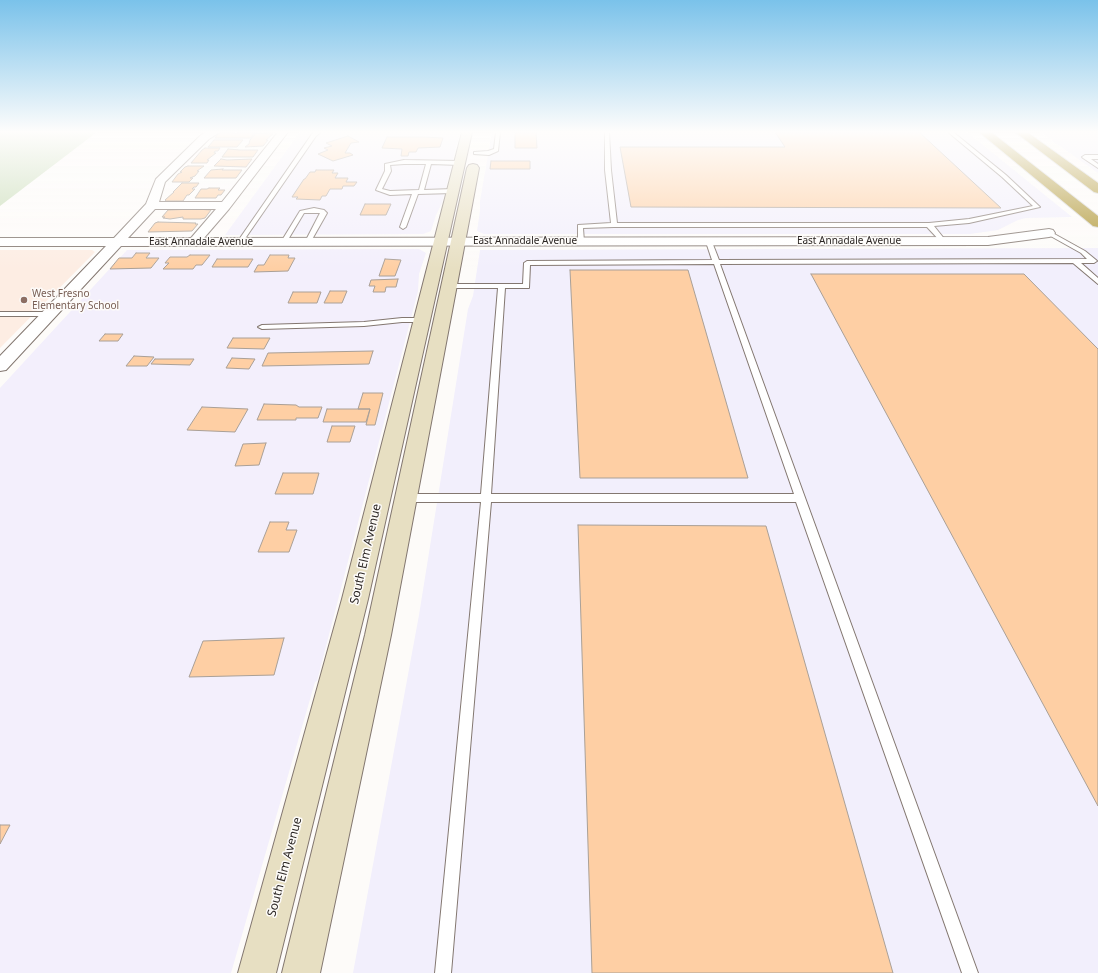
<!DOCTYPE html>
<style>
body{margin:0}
canvas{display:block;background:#fdfbf9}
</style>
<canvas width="1098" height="973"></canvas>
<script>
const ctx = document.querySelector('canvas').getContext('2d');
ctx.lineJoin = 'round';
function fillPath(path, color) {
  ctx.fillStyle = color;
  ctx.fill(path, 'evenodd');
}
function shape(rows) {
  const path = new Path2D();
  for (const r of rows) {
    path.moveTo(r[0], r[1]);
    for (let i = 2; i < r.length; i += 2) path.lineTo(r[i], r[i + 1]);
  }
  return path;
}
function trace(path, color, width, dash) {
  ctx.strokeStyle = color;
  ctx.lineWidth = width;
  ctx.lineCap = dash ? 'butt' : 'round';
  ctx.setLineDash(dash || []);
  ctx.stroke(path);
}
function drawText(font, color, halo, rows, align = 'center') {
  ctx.font = font + ' "Noto Sans",sans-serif';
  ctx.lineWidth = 3;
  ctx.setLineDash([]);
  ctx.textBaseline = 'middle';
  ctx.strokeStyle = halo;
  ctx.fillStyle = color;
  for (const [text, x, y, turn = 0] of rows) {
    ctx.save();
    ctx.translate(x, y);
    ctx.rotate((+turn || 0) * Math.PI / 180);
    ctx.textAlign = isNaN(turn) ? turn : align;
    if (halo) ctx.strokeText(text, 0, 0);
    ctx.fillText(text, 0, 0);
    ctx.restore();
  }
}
fillPath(shape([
 [300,132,460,132,442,203,436,215,431,231,423,234,225,235],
 [419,249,426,253,419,274,418,291,317,681,315,682,231,973,0,973,0,388,127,250]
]), '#f3effc');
fillPath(shape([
 [492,132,967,132,1072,217,1026,218,1018,220,998,230,970,234,484,234,477,231,480,211,480,201],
 [1040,132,1098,132,1098,173],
 [1098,248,1098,973,353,973,419,615,468,309,473,296,480,250]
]), '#f2effc');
fillPath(shape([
 [0,250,92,250,95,252,0,348]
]), '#fdede3');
fillPath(shape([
 [0,132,97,132,0,206]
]), '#c5dab3');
const building = shape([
 [219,132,236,133,255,132,251,138,215,138,219,132],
 [515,132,536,132,537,148,515,148,515,132],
 [775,132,919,132,1001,208,631,207,620,147,785,147,775,132],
 [256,133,273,134,266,140,268,140,263,146,245,147,249,144,250,140,256,133],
 [348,136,359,142,351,143,345,153,350,153,353,155,333,161,318,154,328,150,324,148,332,146,326,143,348,136],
 [387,137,423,137,443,138,440,147,418,148,416,152,409,152,408,156,401,156,402,149,382,148,387,137],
 [214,140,243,140,237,147,208,147,214,140],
 [205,148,220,148,218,151,215,151,214,153,216,153,207,160,209,160,207,163,191,163,202,150,205,148],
 [228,149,240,150,258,150,253,157,222,157,228,149],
 [221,159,227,160,252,159,246,167,214,166,221,159],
 [491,161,530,161,530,169,490,169,491,161],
 [188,166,204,166,197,171,199,171,195,176,190,178,193,178,189,182,172,182,178,174,182,172,180,172,185,167,188,166],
 [223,169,222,170,242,170,236,178,204,178,211,170,223,169],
 [316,170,334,170,332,173,338,173,335,178,348,178,346,182,357,182,354,186,343,186,342,189,330,189,326,196,322,196,320,200,296,199,298,197,292,197,304,179,305,179,310,172,315,172,316,170],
 [182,183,199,183,196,187,194,187,192,189,195,189,189,195,187,195,183,201,166,201,165,200,174,192,173,192,182,183],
 [209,188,220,188,218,190,225,190,221,195,218,195,216,198,195,198,201,189,207,189,209,188],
 [365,204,391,204,386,215,360,215,365,204],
 [196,209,211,210,205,218,201,219,183,219,183,217,170,219,163,218,165,217,162,217,168,210,196,209],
 [158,222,196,223,195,224,198,224,192,231,148,232,155,223,158,222],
 [136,253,150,253,146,258,159,258,151,268,110,269,119,258,132,258,136,253],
 [190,255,210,255,202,265,196,265,193,269,163,269,169,263,165,263,170,257,187,257,190,255],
 [270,255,289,255,288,258,295,258,288,271,254,272,258,265,264,265,270,255],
 [217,259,253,259,248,267,212,267,217,259],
 [385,259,401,260,395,276,379,276,385,259],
 [570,270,688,270,748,478,580,478,570,270],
 [811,274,1024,274,1098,349,1098,806,811,274],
 [398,279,396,287,386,287,385,292,373,292,375,286,369,286,371,280,398,279],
 [330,291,347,291,342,303,324,303,330,291],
 [293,292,321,292,317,303,288,303,293,292],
 [105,334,123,334,118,341,99,341,105,334],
 [233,338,270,338,264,349,227,348,233,338],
 [373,351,369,364,262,366,268,353,373,351],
 [134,356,154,357,147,366,126,366,134,356],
 [232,358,255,359,249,369,226,368,232,358],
 [155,359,194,359,190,365,151,364,155,359],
 [363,393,383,393,375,425,366,425,370,409,358,409,363,393],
 [264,404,296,405,299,407,322,407,318,418,296,418,296,420,257,420,264,404],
 [202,407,248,409,235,432,187,430,202,407],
 [327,409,370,409,366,422,323,422,327,409],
 [332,426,355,426,350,442,327,442,332,426],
 [266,443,259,465,235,466,243,444,266,443],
 [283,473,319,473,313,494,275,494,283,473],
 [270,522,289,522,286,530,297,530,289,552,258,552,270,522],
 [578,525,766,526,893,973,592,973,578,525],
 [284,638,274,675,189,677,203,641,284,638],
 [0,825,10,825,0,844,0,825]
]);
fillPath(building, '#fecfa4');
trace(building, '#aaa097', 1);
const service = shape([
 [315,132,321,132,316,136,242,243,238,243,238,241,312,134,315,132],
 [496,132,500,132,498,151,489,155,474,154,474,152,488,151,494,149,496,132],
 [605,132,609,132,611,170,617,223,929,223,969,219,1033,206,1002,177,948,132,953,132,1006,175,1040,207,969,223,934,226,946,241,943,243,941,242,927,227,614,227,583,228,584,242,581,244,578,242,578,225,611,223,605,170,605,132],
 [1085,155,1098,155,1098,159,1091,159,1098,164,1098,168,1083,158,1082,157,1085,155],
 [404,160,460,161,463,163,460,165,431,164,424,190,453,189,456,191,453,193,418,194,406,227,403,229,400,227,412,194,390,195,376,190,385,171,385,164,404,160],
 [404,164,426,164,419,190,390,191,382,189,391,171,390,165,404,164],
 [314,208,324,210,327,213,310,243,305,242,320,213,304,213,286,243,282,243,281,242,300,211,314,208],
 [1049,231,1085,251,1096,260,1097,261,1094,263,1081,263,1098,278,1098,284,1073,263,720,264,978,973,962,973,796,502,491,502,451,973,435,973,481,502,407,502,403,501,402,498,403,495,407,494,481,494,498,288,447,288,447,284,523,284,524,263,527,261,712,260,706,242,709,240,712,242,719,260,1087,259,1081,253,1047,234,1047,232,1049,231],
 [714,264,794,494,491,494,505,288,529,288,530,265,714,264],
 [0,312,48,312,52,314,48,316,0,316,0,312],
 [402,318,421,318,425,320,421,322,402,322,364,326,262,329,258,327,262,325,364,322,402,318]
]);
const minor = shape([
 [207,132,220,132,209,139,165,182,159,202,222,202,278,132,288,132,229,209,204,238,988,237,1049,229,1053,230,1055,233,1053,236,1049,237,988,245,121,246,6,370,0,371,0,356,106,246,0,246,0,238,114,238,146,204,156,179,201,135,207,132],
 [155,209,216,209,191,238,128,238,155,209]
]);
const secondary = shape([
 [462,132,472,132,368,599,276,973,238,973,342,599,462,132],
 [473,164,477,165,479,168,391,635,320,973,282,973,365,635,467,168,469,165,473,164]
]);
const motorway = shape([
 [979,132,991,132,1098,216,1098,227,1093,226,979,132],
 [1015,132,1027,132,1098,183,1098,193,1094,192,1015,132]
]);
trace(service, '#837770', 2);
trace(minor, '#837770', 2);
trace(secondary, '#837770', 2);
trace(motorway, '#d9d8d7', 2);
fillPath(service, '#fff');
fillPath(minor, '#fff');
fillPath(secondary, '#e7dfc2');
fillPath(motorway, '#ae9532');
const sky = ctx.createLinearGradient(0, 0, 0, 269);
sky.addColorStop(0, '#7ac2ea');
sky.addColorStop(0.49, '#fefdfc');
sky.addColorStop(1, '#fefdfc00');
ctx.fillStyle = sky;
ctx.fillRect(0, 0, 1098, 269);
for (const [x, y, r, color] of [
 [24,300,4,"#8d6e63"]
]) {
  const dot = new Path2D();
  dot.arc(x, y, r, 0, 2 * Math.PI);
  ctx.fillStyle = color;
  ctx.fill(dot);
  trace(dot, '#fdfbf9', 1.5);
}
drawText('10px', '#2b2623', '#fdfbf9', [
 ["East Annadale Avenue",525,241],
 ["East Annadale Avenue",849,241],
 ["East Annadale Avenue",201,242]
]);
drawText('10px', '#785e54', '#fdfbf9', [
 ["West Fresno",32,294],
 ["Elementary School",32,306]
], 'left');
drawText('12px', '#2b2623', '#fdfbf9', [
 ["South Elm Avenue",366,554,-77],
 ["South Elm Avenue",285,867,-75]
]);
</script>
